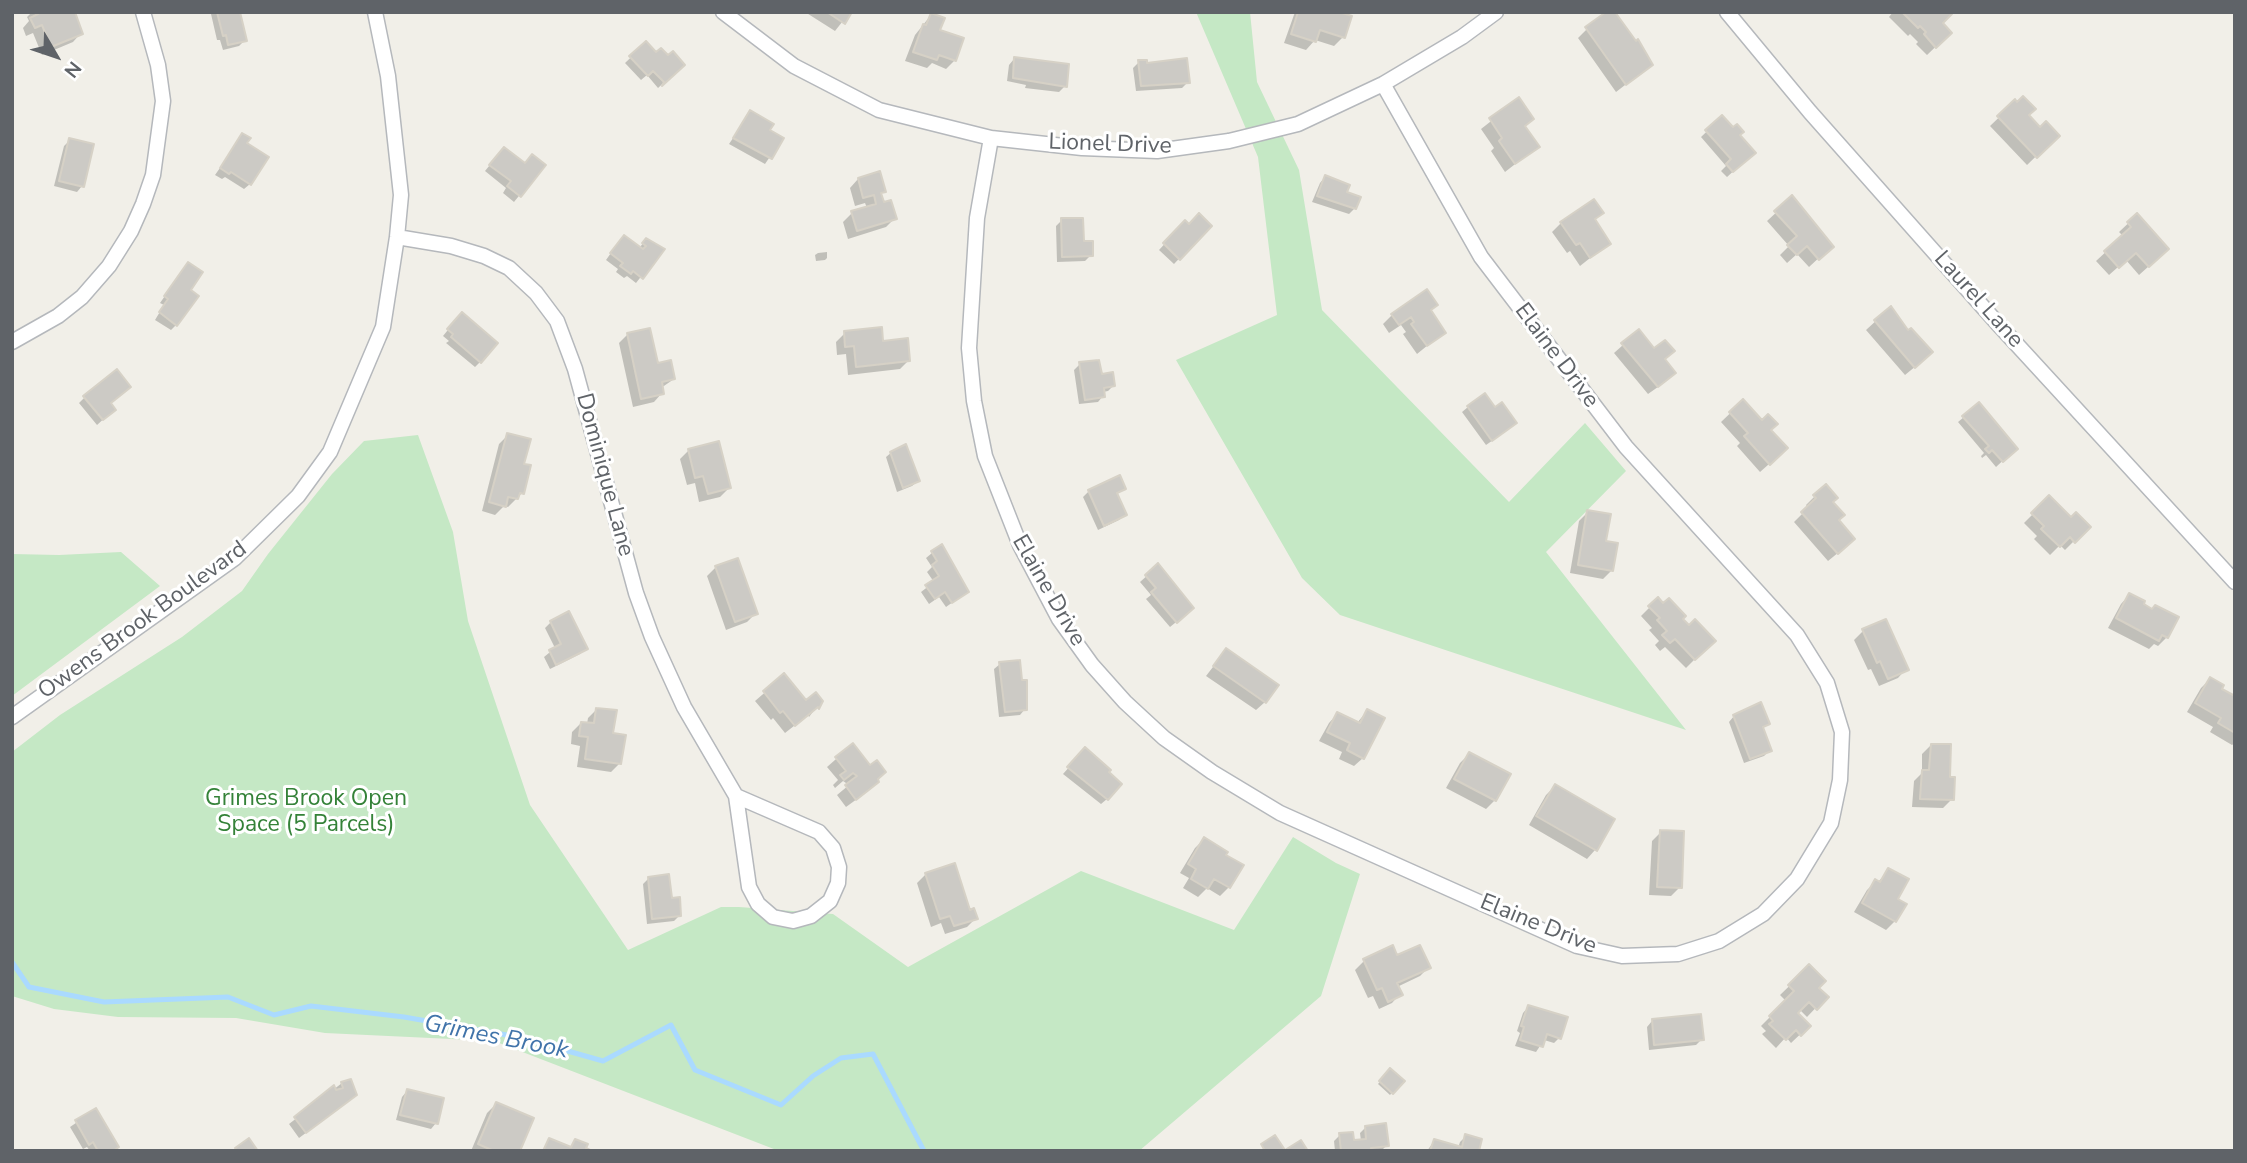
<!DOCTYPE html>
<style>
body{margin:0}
#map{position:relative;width:2247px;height:1163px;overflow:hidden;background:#f1efe8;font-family:"Nunito Sans",sans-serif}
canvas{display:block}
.frame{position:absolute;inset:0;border:14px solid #5f6368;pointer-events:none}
.north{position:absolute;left:21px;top:21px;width:70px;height:70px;-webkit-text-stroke:5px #fff;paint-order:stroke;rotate:129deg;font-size:19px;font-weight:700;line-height:28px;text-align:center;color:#5f6368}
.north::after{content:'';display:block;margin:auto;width:24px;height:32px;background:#5f6368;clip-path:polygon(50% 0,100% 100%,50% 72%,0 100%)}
</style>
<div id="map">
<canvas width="2247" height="1163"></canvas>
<div class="frame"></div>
<div class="north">N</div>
</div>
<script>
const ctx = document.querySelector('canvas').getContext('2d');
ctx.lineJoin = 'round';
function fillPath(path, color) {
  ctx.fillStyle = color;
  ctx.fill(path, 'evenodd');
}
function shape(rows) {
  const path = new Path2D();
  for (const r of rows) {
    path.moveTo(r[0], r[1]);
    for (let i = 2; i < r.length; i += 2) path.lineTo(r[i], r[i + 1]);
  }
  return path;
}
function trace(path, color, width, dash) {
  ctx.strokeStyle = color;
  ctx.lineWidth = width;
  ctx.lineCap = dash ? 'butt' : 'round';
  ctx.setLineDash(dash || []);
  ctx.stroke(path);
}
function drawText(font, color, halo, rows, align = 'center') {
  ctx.font = font + ' "Nunito Sans",sans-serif';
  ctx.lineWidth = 6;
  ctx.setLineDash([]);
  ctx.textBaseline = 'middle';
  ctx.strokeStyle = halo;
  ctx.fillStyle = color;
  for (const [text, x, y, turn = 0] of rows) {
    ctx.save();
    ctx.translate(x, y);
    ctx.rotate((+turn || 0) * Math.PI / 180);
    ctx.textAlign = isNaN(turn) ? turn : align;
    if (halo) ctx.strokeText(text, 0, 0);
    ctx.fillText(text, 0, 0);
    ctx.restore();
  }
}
fillPath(shape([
 [1196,12,1250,12,1257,82,1299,170,1322,310,1509,502,1585,423,1626,471,1546,552,1686,730,1340,615,1302,578,1176,360,1277,315,1258,157],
 [418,435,453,532,468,621,530,805,628,950,721,907,739,907,833,914,908,967,1081,871,1234,930,1293,837,1336,863,1360,874,1321,996,1139,1151,779,1151,494,1041,325,1033,236,1018,118,1017,54,1009,12,996,12,752,60,715,182,637,242,591,268,554,332,474,364,441],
 [121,552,160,586,12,696,12,554,59,555]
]), '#c5e8c5');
fillPath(shape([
 [32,12,64,12,81,33,73,42,42,55,33,33,26,36,23,28,29,21,27,17],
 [212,12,238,12,245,40,239,46,223,50,220,40,217,40,211,14],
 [805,12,850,12,835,31],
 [1295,12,1328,12,1343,37,1334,46,1315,40,1306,50,1284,43],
 [1893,12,1931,12,1950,33,1927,55,1916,44,1918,42,1910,34,1908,36,1889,17],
 [931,15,955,60,946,69,932,63,927,68,905,61,915,35],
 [1587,29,1651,65,1616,92,1578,38],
 [646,43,656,55,683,65,658,88,647,75,641,80,625,63],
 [1014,59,1065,86,1059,92,1025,88,1026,85,1007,81,1009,65],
 [1139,62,1146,65,1188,82,1182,88,1136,91,1133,68],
 [1518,100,1524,127,1537,147,1505,172,1491,151,1494,148,1481,129],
 [2015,102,2040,129,2058,135,2027,165,1990,126],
 [751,112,768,130,782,139,765,164,729,144],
 [1722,117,1738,135,1748,158,1727,177,1721,171,1726,166,1701,137],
 [243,135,250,184,244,189,225,177,222,179,215,175],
 [70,140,82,186,77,192,54,186,64,146],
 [498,155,525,165,544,165,514,202,503,193,506,188,485,171],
 [1325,177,1345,193,1355,208,1349,214,1312,202,1320,183],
 [858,179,884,191,880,195,883,204,895,218,886,227,848,239,843,222,852,213,867,208,865,203,855,206,850,188],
 [1792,198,1822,255,1809,267,1797,254,1787,263,1780,255,1789,246,1767,221],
 [1601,213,1594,221,1609,243,1580,266,1570,251,1567,253,1552,232,1561,223],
 [2137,215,2158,258,2139,275,2126,260,2109,275,2096,261,2123,236,2119,232],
 [1062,220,1091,255,1085,261,1057,262,1056,226],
 [1185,222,1189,226,1210,226,1174,264,1159,250],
 [646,240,662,250,636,283,627,276,624,278,616,272,618,269,606,260,618,243,639,248],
 [827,252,827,258,825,260,816,261,815,255,818,253],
 [183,270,188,290,176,325,171,330,155,320,164,305,160,303],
 [1436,305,1429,312,1444,332,1417,354,1403,334,1406,332,1401,325,1389,333,1383,324,1392,315],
 [1890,308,1922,361,1905,375,1866,330],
 [456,320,480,362,475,367,446,343,449,341,443,336],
 [845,333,882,343,909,360,900,369,848,375,846,354,837,355,836,342],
 [627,335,656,365,674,379,661,388,662,393,654,402,633,407,619,343],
 [1623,345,1664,360,1665,382,1648,394,1614,353],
 [1080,364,1113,386,1108,391,1103,392,1103,396,1098,402,1079,404,1074,370],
 [85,397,109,404,108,415,97,425,79,403],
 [1743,401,1769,430,1777,457,1760,472,1737,446,1740,443,1721,422],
 [1468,407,1509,429,1486,445,1462,412],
 [1964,417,2010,454,1996,467,1986,455,1982,458,1981,456,1984,453,1958,422],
 [508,435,522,465,522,493,508,507,504,506,495,515,482,511,499,444],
 [689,450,729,488,720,497,699,502,695,483,687,485,680,459],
 [892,452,918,481,912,486,897,492,886,457],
 [1124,489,1116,495,1125,515,1119,520,1098,530,1083,497,1089,491],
 [1815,496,1831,502,1844,548,1828,561,1794,522,1808,508,1806,505],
 [2049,498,2071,520,2088,527,2065,550,2060,545,2050,555,2034,539,2037,536,2024,523],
 [1588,512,1612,570,1603,579,1570,573,1579,521],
 [932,553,967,592,946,607,939,597,929,604,921,592,934,582,927,572,932,567,926,558],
 [1158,566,1186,614,1170,627,1146,599,1151,595,1140,582],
 [716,567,756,613,747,622,726,630,707,576],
 [2129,595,2141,605,2167,637,2158,646,2154,644,2149,649,2108,628,2121,604],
 [1657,600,1689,628,1713,641,1686,668,1665,647,1660,651,1655,645,1659,641,1649,630,1652,628,1641,616],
 [551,622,585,649,580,654,550,669,544,657,555,648,545,628],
 [1863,631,1906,669,1898,678,1879,686,1871,669,1868,670,1854,640],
 [1226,650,1265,702,1256,710,1206,676],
 [1000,664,1025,709,1020,715,999,717,994,669],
 [784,676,806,702,821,701,809,717,808,715,785,733,773,718,771,720,755,701],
 [2210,679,2235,711,2235,743,2232,745,2210,732,2213,727,2187,712,2201,688],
 [597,709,611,734,620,763,611,772,577,767,580,746,571,744,572,732,581,723,587,724,588,718],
 [1367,711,1363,758,1354,766,1339,759,1342,752,1319,741,1329,723,1337,714,1357,723],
 [1734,716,1767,724,1762,730,1770,750,1764,756,1744,763,1729,722],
 [852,745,868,791,846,807,837,795,849,785,843,781,835,788,833,785,838,780,827,767],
 [1931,745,1948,779,1952,799,1943,808,1912,807,1914,781,1922,773,1922,754],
 [1469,754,1495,800,1486,809,1446,788,1460,763],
 [1080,755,1107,799,1101,804,1063,774],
 [1555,786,1595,850,1587,859,1529,825,1546,795],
 [1661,832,1680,887,1671,896,1649,895,1652,841],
 [1204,839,1224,855,1229,887,1220,896,1207,888,1198,897,1183,888,1189,878,1180,873,1195,848],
 [1889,870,1896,899,1904,904,1895,921,1886,930,1854,912,1867,890,1876,881,1878,882],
 [926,874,976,918,967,927,945,934,941,923,931,927,917,883],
 [648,879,670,900,680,915,674,921,647,924,643,884],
 [1392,948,1396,958,1429,967,1420,976,1397,987,1400,994,1392,1003,1379,1009,1373,996,1368,998,1355,970,1364,961],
 [1809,967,1817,988,1826,997,1807,1017,1799,1009,1795,1013,1809,1026,1791,1043,1786,1037,1776,1048,1762,1034,1766,1031,1761,1026,1786,1001,1780,995],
 [1528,1007,1559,1038,1554,1043,1544,1040,1536,1052,1515,1046,1520,1033,1517,1031,1523,1013],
 [1652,1021,1702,1039,1696,1045,1649,1050,1647,1027],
 [1390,1070,1402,1081,1390,1095,1378,1084],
 [342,1083,349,1101,299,1138,289,1124],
 [407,1091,436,1123,431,1129,396,1120,402,1097],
 [496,1104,518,1151,471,1151,487,1113],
 [95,1110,113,1151,90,1151,87,1147,83,1149,70,1127],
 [1366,1127,1387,1145,1381,1151,1335,1151,1334,1141,1340,1135,1353,1142,1361,1141,1360,1133],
 [1466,1136,1477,1151,1427,1151,1434,1141,1458,1148,1460,1142]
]), '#0003');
trace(shape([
 [12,962,29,987,104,1002,228,997,274,1015,311,1006,404,1017,518,1037,603,1061,671,1025,695,1070,781,1105,813,1076,841,1058,873,1054,924,1151]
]), '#aadaff', 5);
const building = shape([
 [38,12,75,12,83,34,51,47,42,25,35,28,30,18,38,14,38,12],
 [217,12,240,12,247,41,228,45,226,35,223,36,217,12],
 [827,12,852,12,845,24,827,12],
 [1298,12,1339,12,1352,16,1345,38,1320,30,1316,42,1291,34,1298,12],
 [1606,12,1615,12,1636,41,1638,39,1653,65,1626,85,1585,27,1606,12],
 [1902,12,1950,12,1952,14,1943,23,1952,33,1936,48,1924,34,1926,32,1920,26,1918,28,1902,12],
 [931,13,945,18,940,30,964,38,956,61,939,55,937,60,913,52,923,24,926,25,931,13],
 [646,41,656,52,661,48,668,55,673,51,685,65,662,86,664,82,653,71,648,76,629,56,646,41],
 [1014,57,1069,64,1067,87,1013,78,1014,57],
 [1187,58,1190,83,1141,86,1138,60,1147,60,1147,63,1187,58],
 [2023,96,2036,109,2029,115,2040,127,2046,121,2060,136,2037,158,1997,116,2015,99,2017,102,2023,96],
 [1519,97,1534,119,1525,126,1540,147,1515,164,1499,141,1502,138,1489,118,1519,97],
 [750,110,774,124,770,130,784,138,772,159,733,138,750,110],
 [1722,115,1733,127,1737,124,1744,132,1740,135,1756,153,1733,172,1726,164,1731,159,1705,130,1722,115],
 [242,133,251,138,247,143,269,157,251,185,231,172,229,174,220,168,242,133],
 [69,138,94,144,84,187,59,181,69,138],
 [504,147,525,163,532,154,546,165,521,197,507,186,511,181,489,165,504,147],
 [880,171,886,192,881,193,884,202,891,200,897,219,857,231,851,211,876,204,874,195,863,198,858,178,880,171],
 [1325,175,1350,185,1347,192,1361,197,1356,209,1317,196,1325,175],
 [1792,195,1834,247,1819,260,1807,246,1797,255,1787,245,1797,236,1774,211,1792,195],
 [1594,199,1604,213,1595,219,1611,244,1590,258,1580,243,1576,245,1560,222,1594,199],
 [1199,213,1212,226,1180,260,1163,243,1185,220,1189,224,1199,213],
 [2137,213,2169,249,2149,267,2136,253,2119,268,2104,251,2131,227,2127,222,2137,213],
 [1061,218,1083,218,1084,241,1093,241,1093,256,1062,257,1061,218],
 [624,235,643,249,646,246,642,243,646,238,665,249,643,279,633,271,631,274,620,266,623,263,610,253,624,235],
 [188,262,203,272,191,290,199,296,177,326,159,312,168,299,164,296,188,262],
 [1427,289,1438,305,1431,310,1446,333,1427,346,1411,324,1414,322,1411,317,1399,325,1391,314,1427,289],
 [1891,306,1908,330,1911,328,1933,352,1915,368,1874,320,1891,306],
 [462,312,498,343,481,363,451,337,453,334,447,329,462,312],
 [882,327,883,341,908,338,910,361,856,367,854,346,845,347,844,331,882,327],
 [650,328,658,363,671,360,675,379,662,382,664,394,641,399,627,333,650,328],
 [1639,329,1654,348,1665,340,1675,351,1665,359,1676,373,1658,387,1621,343,1639,329],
 [1099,360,1102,374,1113,372,1115,386,1104,388,1105,397,1085,400,1079,362,1099,360],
 [117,369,131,387,111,403,116,410,103,420,83,396,117,369],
 [1485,393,1495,407,1502,402,1517,423,1492,441,1467,406,1485,393],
 [1743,399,1762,420,1768,414,1778,424,1771,430,1788,448,1770,465,1744,436,1748,433,1729,412,1743,399],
 [1979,402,2018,449,2003,462,1992,450,1989,453,1985,449,1989,446,1962,416,1979,402],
 [507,433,531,439,524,464,531,465,524,494,520,493,518,499,508,497,506,507,489,502,507,433],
 [719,441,731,488,708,494,703,476,695,478,688,449,719,441],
 [906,444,920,481,903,488,890,452,906,444],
 [1120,475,1126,489,1117,493,1127,515,1104,526,1088,490,1120,475],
 [1826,484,1838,498,1833,502,1845,515,1839,520,1855,539,1838,554,1801,512,1816,498,1813,495,1826,484],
 [2049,495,2071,517,2076,512,2091,527,2075,543,2070,537,2060,547,2041,529,2044,526,2031,513,2049,495],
 [1587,510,1611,514,1606,541,1618,543,1613,571,1578,565,1587,510],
 [942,544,969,592,952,603,945,592,935,599,925,585,939,576,932,565,937,561,931,551,942,544],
 [738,558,758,614,735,622,715,566,738,558],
 [1158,563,1194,608,1177,623,1151,592,1156,588,1145,575,1158,563],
 [2129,593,2145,601,2144,604,2152,609,2155,605,2179,617,2168,638,2162,635,2159,641,2116,618,2129,593],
 [1658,597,1663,603,1669,598,1686,616,1683,619,1689,625,1695,619,1716,641,1695,660,1675,639,1670,643,1662,635,1667,631,1657,620,1660,618,1648,606,1658,597],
 [569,611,588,649,556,665,549,650,561,644,550,621,569,611],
 [1886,619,1909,670,1888,679,1880,661,1877,663,1862,629,1886,619],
 [1226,648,1279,685,1266,703,1213,666,1226,648],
 [1020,660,1022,680,1027,680,1027,710,1005,712,999,662,1020,660],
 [784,673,806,700,816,692,823,701,819,709,818,707,795,726,783,711,780,713,763,691,784,673],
 [2210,677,2224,685,2222,689,2235,696,2235,733,2218,723,2221,718,2195,703,2210,677],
 [1761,702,1770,724,1763,727,1772,751,1750,759,1733,715,1761,702],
 [596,708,617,710,613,733,626,735,621,764,585,759,588,737,579,736,581,722,594,723,596,708],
 [1367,709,1385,718,1364,759,1347,750,1350,743,1327,732,1337,712,1360,723,1367,709],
 [853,743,870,765,877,760,886,772,878,779,879,782,856,800,845,785,857,776,853,773,844,780,840,775,846,771,835,757,853,743],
 [1931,744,1951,744,1950,777,1955,777,1954,800,1920,799,1922,770,1929,770,1931,744],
 [1085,747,1111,770,1109,772,1122,784,1108,800,1067,767,1085,747],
 [1469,752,1511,774,1496,801,1454,779,1469,752],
 [1555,784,1615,819,1597,851,1536,816,1555,784],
 [1660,830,1684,831,1682,888,1657,887,1660,830],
 [1204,837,1228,852,1226,855,1244,865,1230,888,1214,879,1208,889,1191,879,1196,869,1188,864,1204,837],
 [955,863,970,910,974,908,978,919,954,926,950,916,940,919,925,873,955,863],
 [1888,868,1909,879,1898,899,1907,904,1896,922,1862,903,1875,879,1880,882,1888,868],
 [669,874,672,898,680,897,681,916,652,919,648,877,669,874],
 [1393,945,1397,955,1420,945,1431,968,1397,983,1403,995,1388,1002,1382,988,1377,990,1363,959,1393,945],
 [1809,964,1826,981,1819,988,1829,997,1817,1010,1809,1002,1798,1013,1811,1026,1801,1036,1796,1030,1786,1040,1769,1024,1773,1021,1769,1016,1794,991,1788,985,1809,964],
 [1528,1005,1568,1017,1561,1039,1547,1034,1543,1047,1520,1040,1524,1027,1521,1026,1528,1005],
 [1701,1014,1704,1040,1654,1045,1652,1019,1701,1014],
 [1390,1068,1405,1081,1393,1094,1379,1081,1390,1068],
 [351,1079,357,1095,306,1133,294,1117,334,1085,336,1090,343,1088,341,1082,351,1079],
 [407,1089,444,1098,438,1124,400,1115,407,1089],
 [496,1102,534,1118,520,1151,494,1151,478,1144,496,1102],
 [96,1108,119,1147,113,1151,98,1151,93,1142,89,1145,75,1120,96,1108],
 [1386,1123,1389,1146,1371,1148,1372,1151,1341,1151,1339,1133,1353,1132,1354,1140,1366,1139,1365,1126,1386,1123],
 [1465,1134,1482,1139,1479,1151,1430,1151,1434,1139,1462,1147,1465,1134],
 [1275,1135,1285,1150,1301,1140,1308,1151,1265,1151,1261,1144,1275,1135],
 [249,1138,258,1151,237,1151,235,1148,249,1138],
 [549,1138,571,1147,575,1139,588,1144,586,1148,592,1151,543,1151,549,1138]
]);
fillPath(building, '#cccac5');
trace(building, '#d6d1c6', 2);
const minor = shape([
 [723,12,794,66,879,110,991,138,1082,148,1157,151,1229,141,1298,124,1383,84,1462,37,1496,12],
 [1727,12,1810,112,1998,324,2235,582],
 [991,138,977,218,969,348,974,401,985,456,1020,545,1059,619,1092,665,1125,702,1164,738,1212,772,1280,813,1577,946,1622,956,1678,954,1719,941,1763,914,1797,879,1831,823,1840,780,1842,732,1827,683,1797,635,1626,447,1481,257,1383,84],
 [397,237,451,246,484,256,509,268,536,293,557,321,575,369,636,593,652,637,684,707,736,796,749,887,758,904,773,917,793,921,811,916,830,901,838,883,839,867,833,848,819,832,736,796],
 [12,342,58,316,82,297,109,266,131,231,143,204,153,175,163,101,158,65,143,12],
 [12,717,235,558,298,496,330,452,383,327,397,237,401,195,388,76,375,12]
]);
trace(minor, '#b5b8bc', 17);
trace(minor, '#fff', 14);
drawText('23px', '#5f6368', '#fff', [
 ["Lionel Drive",1110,145,2],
 ["Laurel Lane",1978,300,48],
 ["Elaine Drive",1556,356,53],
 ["Dominique Lane",604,475,75],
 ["Elaine Drive",1048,591,60],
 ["Owens Brook Boulevard",143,621,-36],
 ["Elaine Drive",1538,925,22]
]);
drawText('23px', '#348238', '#fff', [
 ["Grimes Brook Open",306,799],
 ["Space (5 Parcels)",306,825]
]);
drawText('italic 24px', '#4174aa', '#fff', [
 ["Grimes Brook",496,1038,11]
]);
</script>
